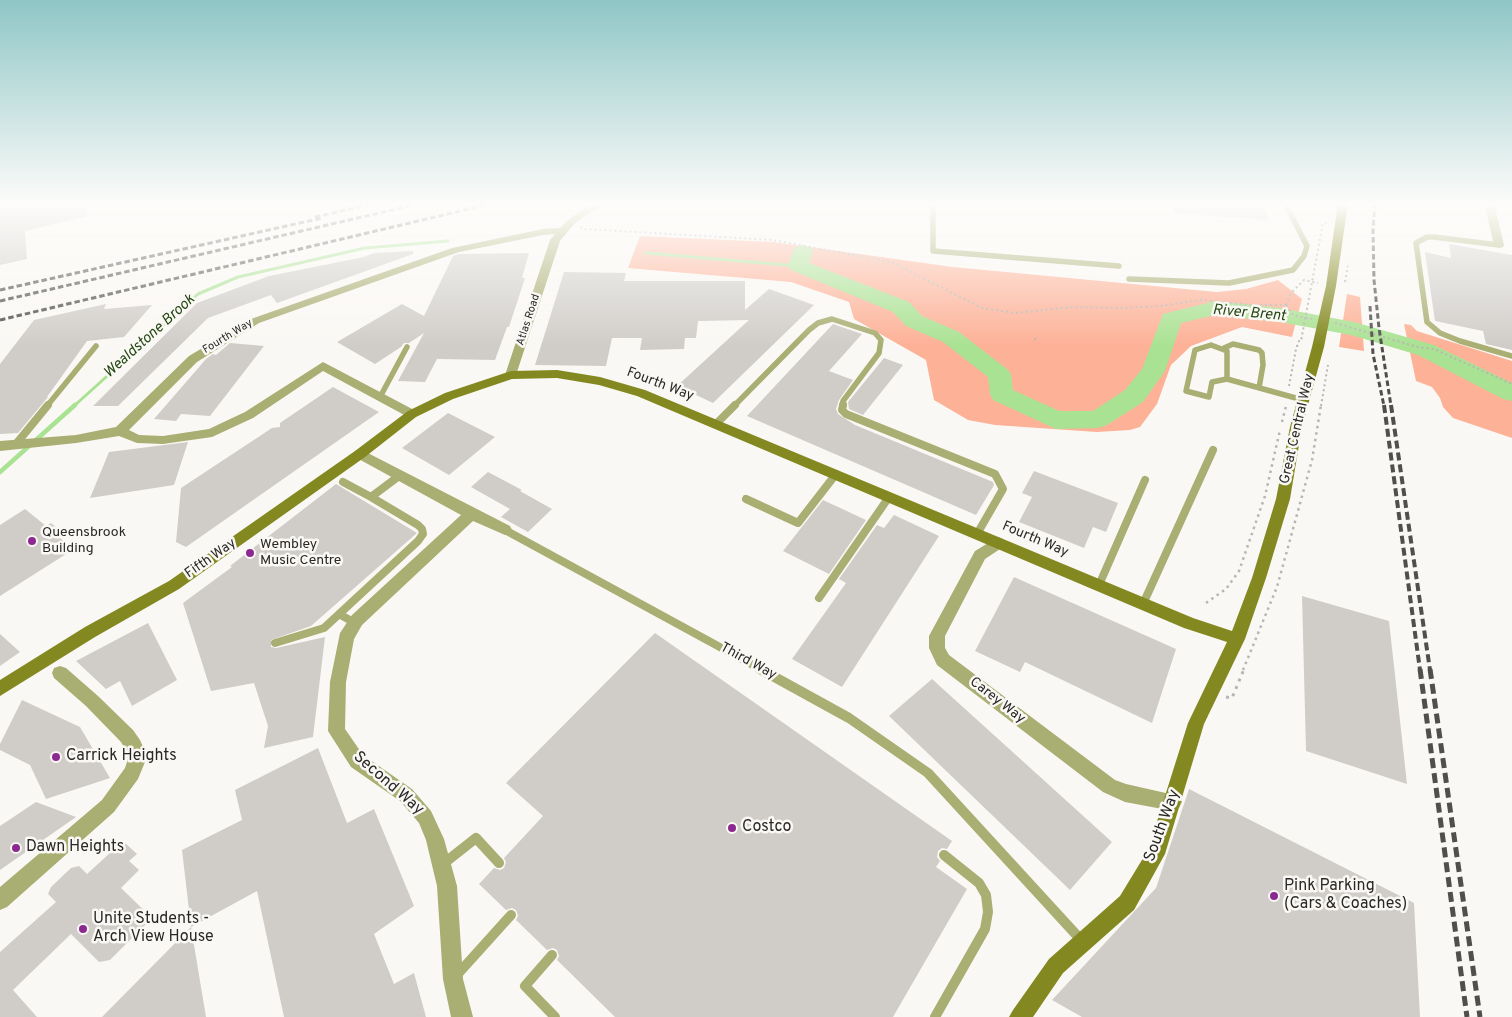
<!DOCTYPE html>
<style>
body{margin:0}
canvas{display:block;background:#faf8f4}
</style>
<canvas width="1512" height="1017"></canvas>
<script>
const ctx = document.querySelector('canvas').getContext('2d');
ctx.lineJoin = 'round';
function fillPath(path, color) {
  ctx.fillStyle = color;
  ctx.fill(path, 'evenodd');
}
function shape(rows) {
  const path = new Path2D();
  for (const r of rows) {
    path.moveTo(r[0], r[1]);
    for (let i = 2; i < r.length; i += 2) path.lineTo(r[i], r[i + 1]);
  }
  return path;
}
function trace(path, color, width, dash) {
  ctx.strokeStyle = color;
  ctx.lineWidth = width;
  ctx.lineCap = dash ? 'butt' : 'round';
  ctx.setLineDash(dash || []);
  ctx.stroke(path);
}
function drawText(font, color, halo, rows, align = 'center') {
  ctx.font = font + ' Overpass,sans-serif';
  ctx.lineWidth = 5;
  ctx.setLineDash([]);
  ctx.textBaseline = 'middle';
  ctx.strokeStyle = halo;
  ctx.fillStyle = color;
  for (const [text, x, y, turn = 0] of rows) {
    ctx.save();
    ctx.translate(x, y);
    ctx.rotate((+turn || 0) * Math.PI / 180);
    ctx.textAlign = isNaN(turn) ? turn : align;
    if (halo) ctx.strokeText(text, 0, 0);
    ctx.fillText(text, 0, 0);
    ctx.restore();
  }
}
fillPath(shape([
 [640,236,773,242,953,267,1217,292,1246,289,1278,280,1302,299,1292,337,1242,327,1191,346,1171,365,1157,404,1140,427,1130,430,1097,432,995,425,968,420,934,400,926,360,854,319,849,302,791,282,628,268],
 [1347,294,1360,297,1364,351,1339,347],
 [1404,324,1411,325,1417,331,1512,361,1512,438,1453,418,1443,407,1440,398,1432,387,1416,381]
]), '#fdb197');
trace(shape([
 [646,253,798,266],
 [74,406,198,294,238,277,365,248,448,241]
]), '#aae293', 3);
trace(shape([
 [0,472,75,405]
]), '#aae293', 4.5);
fillPath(shape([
 [803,245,810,247,813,251,809,263,909,302,922,316,959,332,1007,369,1011,374,1013,390,1059,411,1093,411,1125,390,1142,369,1163,314,1215,301,1280,308,1354,322,1434,345,1512,383,1512,401,1503,399,1418,355,1351,335,1280,322,1215,315,1181,323,1165,371,1143,402,1107,425,1098,428,1056,429,993,400,990,394,988,377,943,342,906,326,893,312,791,270,788,266,793,251,796,247,803,245]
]), '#aae293');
fillPath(shape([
 [10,203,86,203,88,216,25,231,27,259,0,265,0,206],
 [1173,203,1262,203,1269,220,1173,213],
 [1449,244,1512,255,1512,350,1486,344,1483,331,1435,321,1425,252,1451,258],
 [413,251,413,254,277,303,271,295,208,318,118,406,93,406,197,303,269,276,364,257,374,253],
 [529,253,522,278,525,278,509,327,507,327,495,360,437,359,425,382,398,381,424,333,409,343,404,343,401,347,375,364,337,342,402,304,424,316,453,256,458,254],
 [564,272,626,273,624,281,745,281,745,310,769,289,814,305,713,403,677,386,749,320,698,321,696,338,685,338,684,349,640,350,642,338,612,338,606,366,535,365],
 [106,304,104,309,152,305,124,337,87,341,47,397,48,397,18,433,0,434,0,364,34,320],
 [833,324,862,334,829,371,853,380,839,400,836,409,838,414,855,425,993,482,994,485,976,515,747,416],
 [230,343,264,346,210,416,181,414,176,421,154,419,206,359,213,354,216,355],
 [884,358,903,365,863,415,849,409,848,402],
 [333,387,379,412,186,547,176,542,181,488,272,428,280,427,280,423],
 [448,413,495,437,449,475,402,448],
 [188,442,174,485,90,498,109,452],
 [1034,471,1118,503,1106,532,1093,527,1084,548,1019,522,1032,497,1022,493],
 [488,472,522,490,520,491,552,509,528,532,501,517,510,509,471,487],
 [336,484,417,533,311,626,271,640,271,647,276,648,325,637,313,737,264,748,268,726,254,683,211,691,183,603,232,567,230,566],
 [823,500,866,520,829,574,783,551],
 [25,509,46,526,51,523,61,531,55,534,74,549,0,596,0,525],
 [894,515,939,536,842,687,792,659,846,583,839,579,877,525,884,528],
 [1014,577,1176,649,1152,723,1025,662,1020,672,975,651],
 [1302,596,1389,621,1407,784,1306,751],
 [148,623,177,680,132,706,120,681,106,689,76,661],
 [655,633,952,841,947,849,942,848,938,851,937,857,940,861,936,867,967,889,893,1017,615,1017,557,960,559,956,557,950,553,948,547,950,516,920,518,916,516,910,512,908,506,910,479,884,494,868,500,870,504,868,506,862,504,858,543,816,506,783],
 [0,634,20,652,0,666],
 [932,679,1112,842,1070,890,889,716],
 [22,700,80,727,110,778,46,799,30,765,0,750,0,744],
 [318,748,347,823,374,809,414,906,374,934,394,984,414,973,426,1017,284,1017,257,891,191,927,182,850,242,820,235,790],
 [1189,789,1414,903,1420,1017,1082,1017,1052,1000,1156,888],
 [36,802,76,817,0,870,0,826],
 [123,841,137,854,129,861,139,870,121,888,148,914,146,924,110,960,99,962,71,934,13,990,37,1017,0,1017,0,952,56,902,48,894,51,887,71,868,79,866,87,874],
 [191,927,206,1017,102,1017]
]), '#d0cdc9');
trace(shape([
 [580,227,584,229,772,240,891,262,982,308,1015,313,1073,307,1123,308,1160,306,1201,300,1253,305,1286,305],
 [1345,282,1348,266],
 [1286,305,1293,315,1312,319],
 [1286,305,1291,293,1304,280,1318,283],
 [1335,323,1418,347,1434,349,1512,384],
 [1035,338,1036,342],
 [1289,386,1296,349,1299,341,1301,341,1323,223,1329,223],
 [1321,406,1328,365]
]), '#b8b6b3', 2, [2, 3]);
trace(shape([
 [1282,422,1286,406],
 [1206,603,1226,589,1239,571,1265,496,1280,430],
 [1243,670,1277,587,1312,460,1321,405]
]), '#b8b6b3', 2.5, [2.5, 4]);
trace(shape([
 [1226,697,1232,698,1244,669]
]), '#b8b6b3', 3, [3, 5]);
trace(shape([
 [933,203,933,251,1119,266],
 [1499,245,1434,237,1427,237,1416,243,1427,322,1440,333,1460,341,1512,356],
 [1129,279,1229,283,1293,270,1304,256,1307,246,1285,203],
 [1211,345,1227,351,1227,379,1212,382,1209,397,1186,391,1195,350,1211,345],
 [1224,348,1233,344,1259,350,1262,353,1263,365,1259,388],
 [1227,379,1303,400],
 [380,397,407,347],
 [47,406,96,346],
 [734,406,809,330,818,323,832,319,875,333,881,340,879,353,843,401,842,406]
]), '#a9ae72', 5.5);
trace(shape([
 [843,405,842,410,846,414,995,474,1003,489,977,534],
 [716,424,735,405],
 [16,444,48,405],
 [343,482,371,497,399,476],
 [746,499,798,523,836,474],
 [505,530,762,670],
 [1099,585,1145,480],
 [819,598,889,497],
 [1143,604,1213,450],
 [339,614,355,623],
 [275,643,324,628,418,541,423,534,422,529,418,525,371,497]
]), '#a9ae72', 8);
trace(shape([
 [760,669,849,718,928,773,1082,941],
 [443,864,476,838,499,863],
 [552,955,525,986,555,1017],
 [456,976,511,915],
 [935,1017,985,929,988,912,986,895,979,883,944,855]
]), '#a9ae72', 10);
fillPath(shape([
 [597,203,610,203,591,212,575,223,560,241,515,378,511,379,505,375,550,240,555,234,543,235,459,252,259,323,197,362,129,430,139,435,163,436,209,429,245,412,323,362,416,411,418,414,416,417,408,417,323,371,253,418,212,437,163,444,137,443,119,436,76,443,0,451,0,441,76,435,116,427,189,356,251,319,452,248,543,229,560,228,569,219,585,208,597,203],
 [1484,203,1494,203,1504,245,1503,247,1499,248,1494,245,1484,203],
 [360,449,510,526,512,530,510,534,505,535,473,521,362,625,354,639,346,682,345,729,363,755,412,789,431,811,444,839,457,886,463,979,473,1017,451,1017,443,979,437,886,426,840,419,823,400,801,351,767,328,731,330,682,340,633,352,615,461,515,355,457,354,454,355,451,360,449],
 [998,537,1003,539,1005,543,1003,547,985,559,945,636,945,648,949,655,1115,780,1126,784,1179,796,1182,802,1179,808,1173,811,1125,802,1103,792,937,665,929,648,929,636,975,551,998,537],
 [60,666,66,668,98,696,133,730,140,740,146,754,145,762,138,779,114,812,7,907,0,910,0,887,102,800,125,768,127,762,128,754,121,742,86,706,54,678,52,673,54,668,60,666]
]), '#a9ae72');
fillPath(shape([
 [1338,203,1348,203,1336,286,1324,347,1302,427,1290,499,1266,578,1245,639,1204,724,1165,854,1134,910,1063,973,1033,1017,1009,1017,1013,1010,1049,959,1120,896,1148,850,1188,723,1227,642,1184,628,637,396,599,385,557,378,512,379,453,399,416,417,365,457,179,589,95,637,0,696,0,680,85,627,169,581,355,451,408,411,445,393,511,371,557,370,600,377,645,390,1193,618,1232,631,1252,578,1276,499,1290,427,1312,347,1326,286,1338,203]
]), '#838920');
trace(shape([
 [1375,203,1373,230,1374,280,1379,328,1391,406],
 [315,217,376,203],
 [0,290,322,218],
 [0,301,422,203],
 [1370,306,1373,354,1384,406],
 [0,320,494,203]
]), '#504f4d', 3, [5.5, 3]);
trace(shape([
 [1384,405,1420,670],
 [1391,405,1430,670]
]), '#504f4d', 4, [8, 4]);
trace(shape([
 [1420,669,1467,1017],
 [1430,669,1480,1017]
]), '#504f4d', 5, [10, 5]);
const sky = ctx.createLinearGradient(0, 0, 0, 346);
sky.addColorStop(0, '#8fc6c6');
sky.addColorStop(0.59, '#fdfcfa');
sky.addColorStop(1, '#fdfcfa00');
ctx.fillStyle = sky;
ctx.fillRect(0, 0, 1512, 346);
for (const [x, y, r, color] of [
 [32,541,5,"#8c2990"],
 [250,553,5,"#8c2990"],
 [56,757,5,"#8c2990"],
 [732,828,5,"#8c2990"],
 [16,848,5,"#8c2990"],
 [1274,896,5,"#8c2990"],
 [83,929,5,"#8c2990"]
]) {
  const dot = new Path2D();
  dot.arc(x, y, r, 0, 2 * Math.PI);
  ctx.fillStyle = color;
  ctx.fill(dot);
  trace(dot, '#faf8f4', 2);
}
drawText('11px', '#292826', '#faf8f4', [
 ["Atlas Road",529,320,-72],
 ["Fourth Way",228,337,-31]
]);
drawText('14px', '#292826', '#faf8f4', [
 ["Fourth Way",660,385,21],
 ["Great Central Way",1298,429,-77],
 ["Fourth Way",1035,540,23],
 ["Fifth Way",211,559,-35],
 ["Third Way",748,662,29],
 ["Carey Way",997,701,38]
]);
drawText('14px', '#292826', '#faf8f4', [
 ["Queensbrook",42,533],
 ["Building",42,549],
 ["Wembley",260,545],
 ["Music Centre",260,561]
], 'left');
drawText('italic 15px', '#234712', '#faf8f4', [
 ["River Brent",1249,314,5],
 ["Wealdstone Brook",150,337,-42]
]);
drawText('16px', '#292826', '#faf8f4', [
 ["Carrick Heights",66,757],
 ["Costco",742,828],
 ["Dawn Heights",26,848],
 ["Pink Parking",1284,887],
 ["(Cars & Coaches)",1284,905],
 ["Unite Students -",93,920],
 ["Arch View House",93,938]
], 'left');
drawText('16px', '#292826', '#faf8f4', [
 ["Second Way",388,784,41],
 ["South Way",1163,826,-70]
]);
</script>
